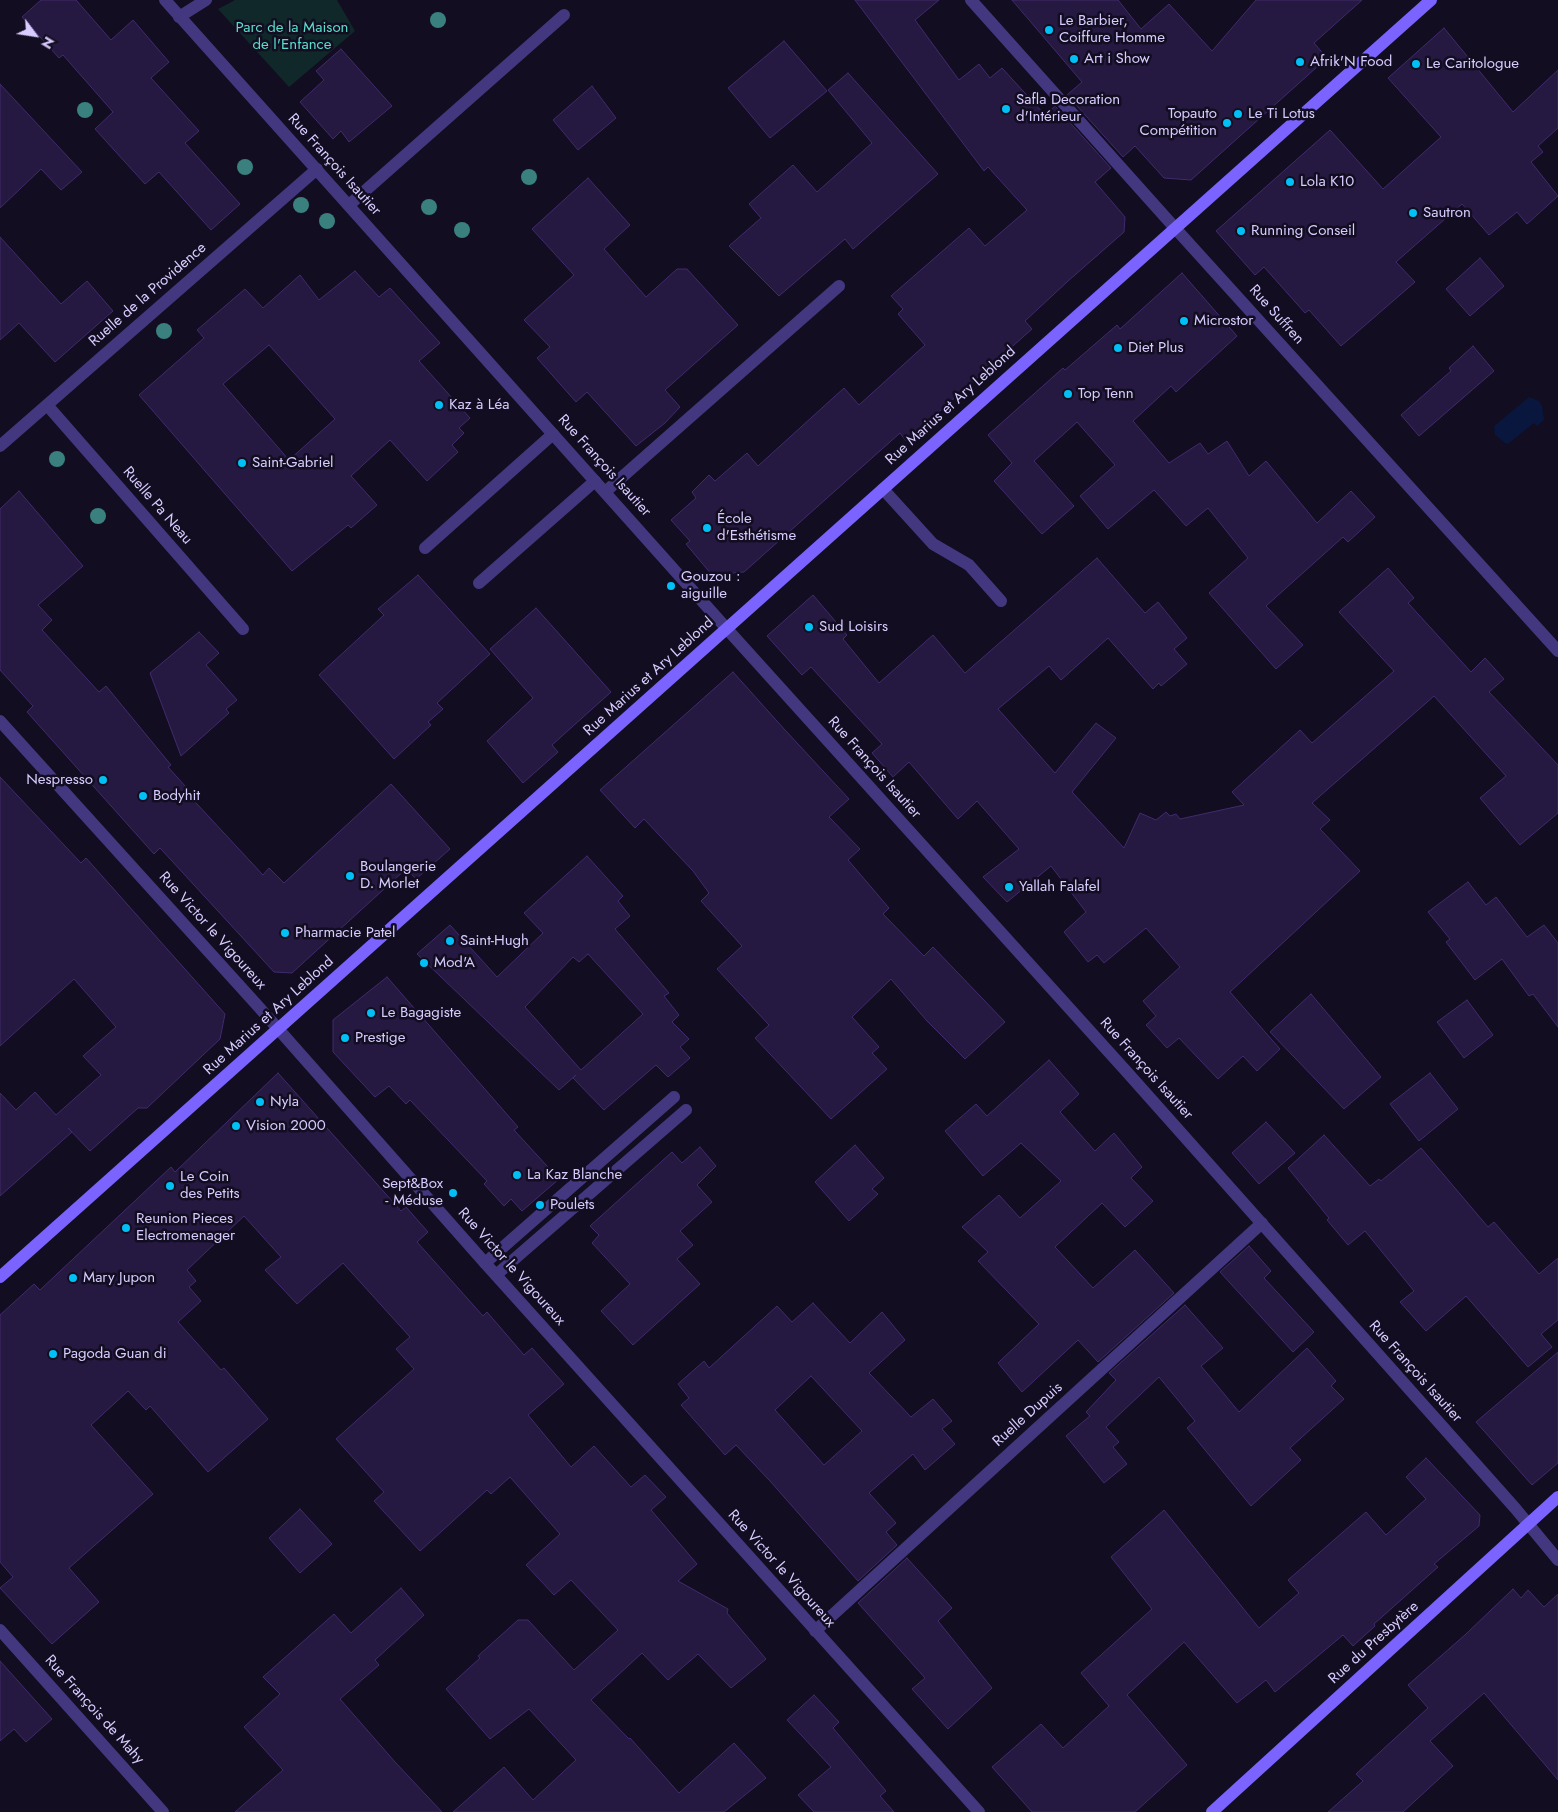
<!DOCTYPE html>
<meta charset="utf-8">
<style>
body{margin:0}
#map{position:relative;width:1558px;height:1812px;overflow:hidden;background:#120d20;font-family:Jost,sans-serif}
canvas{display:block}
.north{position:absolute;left:10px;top:10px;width:50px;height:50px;-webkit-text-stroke:4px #120d20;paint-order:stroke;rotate:121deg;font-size:14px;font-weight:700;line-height:20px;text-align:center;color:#d8ccff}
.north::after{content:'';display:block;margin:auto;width:18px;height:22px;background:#d8ccff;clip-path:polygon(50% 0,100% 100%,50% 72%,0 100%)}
</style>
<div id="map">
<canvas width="1558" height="1812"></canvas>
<div class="north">N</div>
</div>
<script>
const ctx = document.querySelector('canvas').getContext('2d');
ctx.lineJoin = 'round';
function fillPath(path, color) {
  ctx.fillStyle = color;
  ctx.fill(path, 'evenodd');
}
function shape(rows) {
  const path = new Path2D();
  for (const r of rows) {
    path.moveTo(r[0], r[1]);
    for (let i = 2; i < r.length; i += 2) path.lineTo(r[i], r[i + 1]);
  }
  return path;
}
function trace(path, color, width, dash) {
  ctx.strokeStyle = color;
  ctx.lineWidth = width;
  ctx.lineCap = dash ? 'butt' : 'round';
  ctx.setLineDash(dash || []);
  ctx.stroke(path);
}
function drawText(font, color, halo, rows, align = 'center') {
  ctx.font = font + ' Jost,sans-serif';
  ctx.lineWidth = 5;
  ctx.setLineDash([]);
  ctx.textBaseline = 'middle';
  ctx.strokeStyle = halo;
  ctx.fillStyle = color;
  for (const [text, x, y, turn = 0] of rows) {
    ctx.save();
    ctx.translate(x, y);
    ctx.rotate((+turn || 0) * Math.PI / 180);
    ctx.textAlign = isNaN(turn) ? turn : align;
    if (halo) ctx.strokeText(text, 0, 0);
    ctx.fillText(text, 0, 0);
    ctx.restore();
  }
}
fillPath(shape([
 [235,0,337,0,355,31,289,87,218,9]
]), '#10282a');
fillPath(shape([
 [1529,397,1539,401,1542,406,1544,420,1537,426,1534,423,1508,444,1505,443,1495,435,1494,426]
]), '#09163d');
const building = shape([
 [41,0,76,0,111,40,133,20,169,62,151,78,199,131,185,143,240,204,211,230,159,172,145,184,95,129,113,112,63,55,59,58,22,17,41,0],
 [855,0,939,0,915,20,959,80,979,64,990,78,1002,68,1045,115,1055,106,1111,168,1095,182,1125,217,1124,232,1068,281,1025,321,1032,329,906,441,900,433,744,572,712,575,686,544,690,541,671,520,696,498,692,492,709,475,715,481,747,453,758,466,844,388,859,405,925,345,898,314,903,309,891,296,969,228,985,246,1027,210,988,167,984,171,855,0],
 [1012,0,1118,0,1141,29,1169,4,1212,51,1256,0,1362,0,1314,43,1327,58,1191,180,1164,178,1135,146,1123,157,1067,95,1082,82,1012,0],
 [1444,28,1513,112,1558,70,1558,128,1538,146,1543,152,1531,162,1558,196,1527,224,1517,212,1489,235,1462,204,1396,262,1415,282,1341,346,1309,310,1305,313,1264,267,1255,275,1216,231,1330,130,1383,189,1441,137,1388,78,1444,28],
 [784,41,827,91,770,138,728,88,784,41],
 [341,49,392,106,349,142,341,131,333,139,300,102,324,80,316,71,341,49],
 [848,73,938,174,853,249,845,239,779,296,729,246,761,218,749,204,793,165,817,192,872,143,828,90,848,73],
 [0,84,82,172,61,190,41,169,0,208,0,84],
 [592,86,616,118,578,150,553,120,592,86],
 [588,178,630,225,604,249,646,297,677,269,687,269,738,325,665,390,680,407,665,423,636,446,587,392,576,402,537,358,550,347,524,320,574,275,532,229,588,178],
 [0,237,61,304,87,281,113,311,55,362,19,323,0,340,0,237],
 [1480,258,1504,286,1470,316,1446,289,1480,258],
 [355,271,379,297,390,288,440,343,419,361,470,418,459,428,464,433,452,445,458,452,427,481,390,440,351,476,377,505,351,528,348,525,292,571,139,395,204,338,197,330,245,289,263,308,300,275,319,300,355,271],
 [269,345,335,419,289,460,223,384,269,345],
 [1182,273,1237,336,1176,392,1171,386,1133,421,1169,463,1200,443,1208,454,1227,441,1249,476,1266,461,1317,523,1351,491,1375,517,1348,542,1343,537,1266,606,1303,645,1276,669,1209,593,1248,558,1208,508,1186,526,1154,490,1108,529,1080,496,1115,465,1077,422,1034,461,1074,506,1042,534,994,481,1012,463,988,435,1063,368,1065,370,1117,325,1120,329,1182,273],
 [1473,346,1494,371,1419,436,1401,415,1451,371,1449,368,1473,346],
 [19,491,83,566,38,605,52,620,42,630,99,692,106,686,171,765,168,767,186,787,184,790,263,875,269,868,284,883,391,784,450,849,416,879,406,869,292,973,274,972,160,848,154,854,27,712,33,706,0,670,0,509,19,491],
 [1097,558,1145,613,1158,602,1187,638,1174,649,1187,664,1161,686,1159,683,1153,689,1108,638,1061,680,1049,666,998,709,1055,773,1096,723,1116,738,1072,792,1124,848,1140,813,1156,820,1166,812,1170,816,1176,814,1180,819,1244,805,1232,792,1300,730,1312,743,1394,671,1339,612,1388,568,1414,598,1408,603,1471,672,1485,658,1504,679,1489,692,1558,765,1558,813,1520,845,1480,798,1506,776,1434,696,1312,803,1330,820,1320,829,1360,871,1230,992,1280,1049,1257,1071,1243,1056,1218,1079,1179,1038,1167,1048,1146,1025,1156,1016,1143,1001,1180,967,1146,928,1104,963,1097,955,1088,962,1064,932,1086,912,1051,866,1007,902,983,877,1019,849,977,801,958,819,909,762,893,777,872,753,882,744,811,667,802,675,767,636,813,595,847,635,843,639,879,683,933,635,965,673,1097,558],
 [418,575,490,654,437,703,443,709,428,722,431,725,394,759,319,675,384,615,378,609,418,575],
 [536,608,611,692,552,745,558,752,523,783,487,741,533,698,490,649,536,608],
 [199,632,219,653,206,665,237,700,226,709,229,713,181,756,150,673,199,632],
 [733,672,785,730,849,799,829,817,860,849,848,860,889,908,883,914,924,956,933,947,1005,1022,965,1059,927,1021,891,979,852,1017,879,1047,872,1053,887,1069,831,1119,755,1038,769,1025,717,969,742,946,701,901,709,893,693,871,644,819,635,828,600,790,733,672],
 [0,777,81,863,86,858,225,1014,220,1039,147,1108,138,1108,90,1151,68,1128,72,1132,0,1196,0,1093,16,1110,35,1092,56,1115,101,1075,83,1056,116,1027,74,979,0,1046,0,777],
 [587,856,623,896,618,901,630,916,615,929,669,993,664,996,679,1015,672,1022,689,1039,680,1047,690,1058,668,1077,656,1065,604,1110,573,1078,576,1075,559,1090,417,954,450,925,497,977,543,933,524,913,587,856],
 [588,954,643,1014,581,1070,525,1007,573,957,579,962,588,954],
 [1468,882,1486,905,1496,897,1527,937,1544,925,1558,943,1558,1027,1533,994,1529,996,1502,959,1475,980,1446,942,1450,939,1428,912,1468,882],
 [387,977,518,1127,514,1130,559,1179,522,1211,511,1199,504,1206,484,1184,487,1181,410,1100,406,1104,389,1086,375,1097,333,1052,333,1020,387,977],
 [1311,994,1381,1077,1344,1109,1270,1032,1311,994],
 [1467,1000,1493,1035,1464,1058,1437,1022,1467,1000],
 [1049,1060,1079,1094,1060,1112,1095,1151,1114,1133,1142,1167,1131,1178,1153,1201,1125,1227,1102,1203,1055,1247,1093,1288,1135,1250,1174,1293,1098,1362,1078,1340,1022,1392,998,1363,1039,1324,978,1261,988,1252,962,1227,999,1195,1020,1218,1061,1181,1021,1143,983,1176,945,1131,976,1104,987,1116,1049,1060],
 [278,1073,401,1211,406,1207,428,1232,417,1242,483,1316,487,1312,524,1355,532,1348,564,1384,528,1415,571,1467,594,1446,631,1487,645,1475,666,1497,651,1510,697,1564,678,1581,728,1609,727,1613,766,1659,731,1688,698,1654,668,1680,642,1653,591,1700,629,1739,630,1738,679,1793,734,1743,766,1778,724,1812,453,1812,504,1767,533,1800,576,1760,529,1709,490,1739,446,1689,480,1658,478,1656,518,1620,528,1620,574,1670,618,1630,571,1580,554,1595,526,1565,560,1534,510,1477,491,1494,487,1490,420,1551,374,1501,384,1492,336,1439,414,1369,396,1349,410,1337,343,1263,297,1304,265,1270,281,1257,244,1216,187,1270,196,1281,189,1287,201,1301,178,1322,221,1370,224,1368,268,1419,208,1472,150,1406,146,1410,128,1391,91,1425,153,1494,69,1568,99,1602,52,1644,0,1588,13,1577,0,1562,0,1315,34,1284,40,1290,171,1167,175,1172,278,1073],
 [1430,1073,1458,1109,1419,1141,1390,1104,1430,1073],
 [1266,1122,1295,1153,1259,1184,1232,1153,1266,1122],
 [1324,1135,1370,1186,1379,1179,1381,1181,1421,1148,1488,1227,1494,1222,1539,1274,1558,1258,1558,1320,1541,1334,1552,1347,1528,1367,1466,1296,1426,1331,1400,1302,1414,1291,1365,1231,1348,1245,1327,1220,1329,1218,1288,1168,1324,1135],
 [855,1145,884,1178,872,1189,878,1194,849,1221,815,1182,855,1145],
 [700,1147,716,1166,697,1185,712,1202,680,1231,693,1245,677,1259,700,1284,633,1345,601,1311,630,1284,592,1243,599,1235,590,1226,672,1152,682,1163,700,1147],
 [1249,1246,1271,1271,1264,1278,1314,1332,1293,1352,1220,1272,1249,1246],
 [813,1303,850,1343,882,1312,905,1340,869,1373,911,1417,933,1399,952,1421,942,1429,955,1444,925,1470,913,1454,869,1493,896,1523,886,1532,897,1545,858,1581,770,1481,736,1445,725,1455,681,1405,689,1398,678,1384,704,1361,709,1368,777,1306,792,1322,813,1303],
 [811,1376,862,1431,824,1465,775,1410,811,1376],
 [1185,1305,1223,1348,1201,1366,1239,1412,1307,1348,1336,1381,1331,1386,1344,1399,1290,1448,1301,1460,1251,1506,1187,1428,1195,1421,1159,1377,1106,1427,1119,1442,1113,1447,1127,1464,1104,1483,1066,1436,1090,1416,1086,1412,1116,1380,1109,1373,1185,1305],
 [1558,1352,1558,1463,1532,1485,1476,1422,1558,1352],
 [1426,1458,1480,1515,1479,1526,1434,1564,1438,1567,1374,1624,1375,1626,1353,1646,1343,1635,1275,1692,1266,1680,1237,1703,1184,1642,1127,1695,1187,1765,1135,1812,1032,1812,992,1767,1041,1724,1063,1748,1109,1706,1081,1673,1152,1609,1111,1557,1164,1510,1259,1628,1299,1593,1288,1580,1366,1512,1386,1535,1426,1499,1406,1477,1426,1458],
 [300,1509,332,1544,300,1573,269,1538,300,1509],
 [907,1558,952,1608,938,1621,992,1688,948,1729,912,1689,925,1678,858,1603,907,1558],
 [401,1588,424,1615,375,1660,379,1665,340,1699,395,1762,442,1812,235,1812,283,1770,244,1727,280,1694,263,1677,334,1614,351,1633,401,1588],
 [1513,1589,1521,1598,1528,1590,1544,1607,1558,1594,1558,1780,1484,1693,1430,1741,1453,1766,1403,1812,1328,1812,1363,1781,1356,1774,1428,1708,1408,1685,1466,1634,1513,1589],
 [0,1661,52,1719,26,1742,14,1729,0,1741,0,1661],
 [814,1695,839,1722,833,1728,886,1791,880,1796,894,1812,814,1812,798,1795,831,1767,787,1720,814,1695]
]);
fillPath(building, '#261941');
trace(building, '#402b6d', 1);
trace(shape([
 [179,17,206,0],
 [349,205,564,15],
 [883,489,933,544,969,565,1001,601],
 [605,492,839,286],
 [425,548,553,434],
 [479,583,595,481],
 [485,1263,674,1097],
 [496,1275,686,1110]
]), '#43387f', 12);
trace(shape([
 [165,0,727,629,1126,1071,1515,1508,1558,1560],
 [971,0,1175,228,1558,651],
 [47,405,243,629],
 [0,446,317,169],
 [0,721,257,1005,485,1263,979,1812],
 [0,1630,163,1812],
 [815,1631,1262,1223]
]), '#43387f', 12);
trace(shape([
 [0,1277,1431,0],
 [1212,1812,1558,1497]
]), '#7a63ff', 12);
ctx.fillStyle = '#39807f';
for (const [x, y] of [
 [438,20],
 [85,110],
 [245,167],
 [529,177],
 [301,205],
 [429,207],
 [327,221],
 [462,230],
 [164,331],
 [57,459],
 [98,516]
]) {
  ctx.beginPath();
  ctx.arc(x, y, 8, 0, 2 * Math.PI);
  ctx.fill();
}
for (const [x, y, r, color] of [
 [1049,30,5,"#01c0f6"],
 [1074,59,5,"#01c0f6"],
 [1300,62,5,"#01c0f6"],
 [1416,64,5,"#01c0f6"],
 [1006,109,5,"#01c0f6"],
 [1238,114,5,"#01c0f6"],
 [1227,123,5,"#01c0f6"],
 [1290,182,5,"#01c0f6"],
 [1413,213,5,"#01c0f6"],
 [1241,231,5,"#01c0f6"],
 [1184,321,5,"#01c0f6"],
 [1118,348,5,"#01c0f6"],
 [1068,394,5,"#01c0f6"],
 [439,405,5,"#01c0f6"],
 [242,463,5,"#01c0f6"],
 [707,528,5,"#01c0f6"],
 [671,586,5,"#01c0f6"],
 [809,627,5,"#01c0f6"],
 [103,780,5,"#01c0f6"],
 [143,796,5,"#01c0f6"],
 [350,876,5,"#01c0f6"],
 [1009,887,5,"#01c0f6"],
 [285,933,5,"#01c0f6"],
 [450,941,5,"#01c0f6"],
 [424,963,5,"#01c0f6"],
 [371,1013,5,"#01c0f6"],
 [345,1038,5,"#01c0f6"],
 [260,1102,5,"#01c0f6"],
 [236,1126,5,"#01c0f6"],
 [517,1175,5,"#01c0f6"],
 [170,1186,5,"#01c0f6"],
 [453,1193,5,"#01c0f6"],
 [540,1205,5,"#01c0f6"],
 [126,1228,5,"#01c0f6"],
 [73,1278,5,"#01c0f6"],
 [53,1354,5,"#01c0f6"]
]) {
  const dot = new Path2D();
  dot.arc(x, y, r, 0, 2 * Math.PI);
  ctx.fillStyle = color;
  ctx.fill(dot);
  trace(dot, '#120d20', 2);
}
drawText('15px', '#d8ccff', '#120d20', [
 ["Le Barbier,",1059,21],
 ["Coiffure Homme",1059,38],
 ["Art i Show",1084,59],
 ["Afrik'N Food",1310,62],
 ["Le Caritologue",1426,64],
 ["Safla Decoration",1016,100],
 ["d'Intérieur",1016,117],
 ["Topauto",1217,114,"right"],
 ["Compétition",1217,131,"right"],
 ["Le Ti Lotus",1248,114],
 ["Lola K10",1300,182],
 ["Sautron",1423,213],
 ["Running Conseil",1251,231],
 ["Microstor",1194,321],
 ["Diet Plus",1128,348],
 ["Top Tenn",1078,394],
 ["Kaz à Léa",449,405],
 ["Saint-Gabriel",252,463],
 ["École",717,519],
 ["d'Esthétisme",717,536],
 ["Gouzou :",681,577],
 ["aiguille",681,594],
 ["Sud Loisirs",819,627],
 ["Nespresso",93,780,"right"],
 ["Bodyhit",153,796],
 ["Boulangerie",360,867],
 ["D. Morlet",360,884],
 ["Yallah Falafel",1019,887],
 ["Pharmacie Patel",295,933],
 ["Saint-Hugh",460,941],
 ["Mod'A",434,963],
 ["Le Bagagiste",381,1013],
 ["Prestige",355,1038],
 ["Nyla",270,1102],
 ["Vision 2000",246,1126],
 ["La Kaz Blanche",527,1175],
 ["Le Coin",180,1177],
 ["des Petits",180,1194],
 ["Sept&Box",443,1184,"right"],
 ["- Méduse",443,1201,"right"],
 ["Poulets",550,1205],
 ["Reunion Pieces",136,1219],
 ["Electromenager",136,1236],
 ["Mary Jupon",83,1278],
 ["Pagoda Guan di",63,1354]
], 'left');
drawText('15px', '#59decd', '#120d20', [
 ["Parc de la Maison",292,28],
 ["de l'Enfance",292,45]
]);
drawText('15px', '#d8ccff', '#120d20', [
 ["Rue François Isautier",334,165,48],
 ["Ruelle de la Providence",148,295,-41],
 ["Rue Suffren",1276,315,48],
 ["Rue Marius et Ary Leblond",951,406,-42],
 ["Rue François Isautier",604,466,48],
 ["Ruelle Pa Neau",157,506,49],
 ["Rue Marius et Ary Leblond",649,677,-42],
 ["Rue François Isautier",874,768,48],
 ["Rue Victor le Vigoureux",212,931,48],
 ["Rue Marius et Ary Leblond",269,1016,-42],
 ["Rue François Isautier",1146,1069,48],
 ["Rue Victor le Vigoureux",511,1267,48],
 ["Rue François Isautier",1415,1372,48],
 ["Ruelle Dupuis",1028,1415,-42],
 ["Rue Victor le Vigoureux",781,1569,48],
 ["Rue du Presbytère",1374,1643,-42],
 ["Rue François de Mahy",94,1710,48]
]);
</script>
